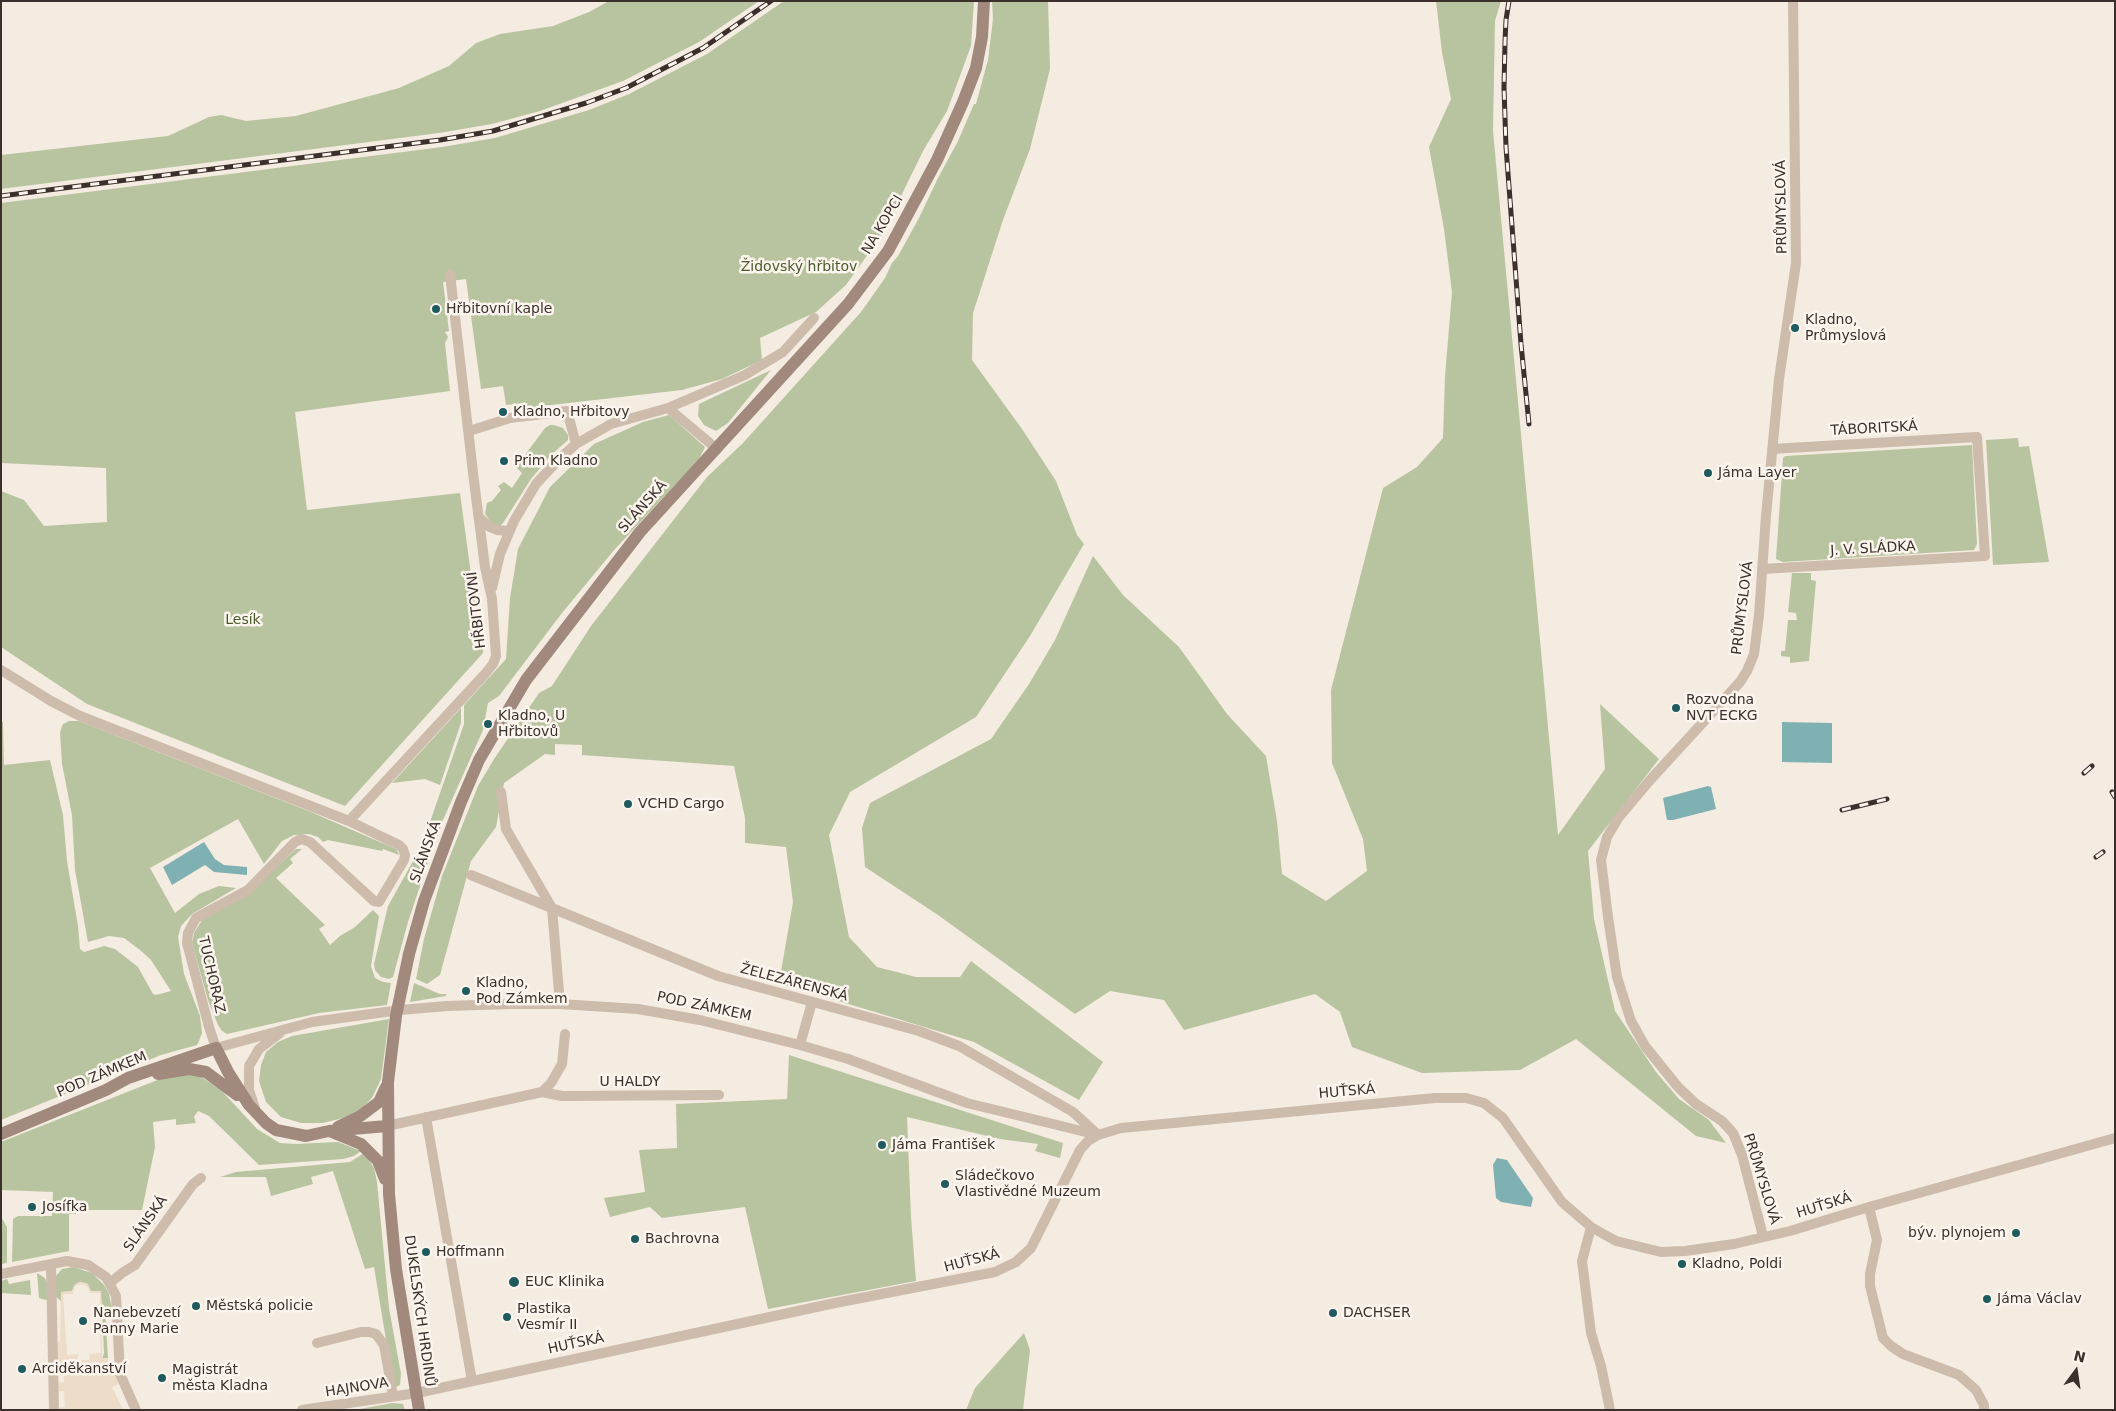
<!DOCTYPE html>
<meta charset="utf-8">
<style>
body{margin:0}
#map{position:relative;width:2116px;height:1411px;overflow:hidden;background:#f4ebe1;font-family:"DejaVu Sans",sans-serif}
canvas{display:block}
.frame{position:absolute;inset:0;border:2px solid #3b302b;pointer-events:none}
.north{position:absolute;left:2051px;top:1346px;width:50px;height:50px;-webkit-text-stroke:4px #fbf5ee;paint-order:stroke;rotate:14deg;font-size:14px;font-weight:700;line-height:20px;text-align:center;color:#3b302b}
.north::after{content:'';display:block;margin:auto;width:18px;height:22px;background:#3b302b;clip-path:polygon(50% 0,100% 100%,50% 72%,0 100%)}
</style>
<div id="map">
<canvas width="2116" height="1411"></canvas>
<div class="frame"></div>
<div class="north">N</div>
</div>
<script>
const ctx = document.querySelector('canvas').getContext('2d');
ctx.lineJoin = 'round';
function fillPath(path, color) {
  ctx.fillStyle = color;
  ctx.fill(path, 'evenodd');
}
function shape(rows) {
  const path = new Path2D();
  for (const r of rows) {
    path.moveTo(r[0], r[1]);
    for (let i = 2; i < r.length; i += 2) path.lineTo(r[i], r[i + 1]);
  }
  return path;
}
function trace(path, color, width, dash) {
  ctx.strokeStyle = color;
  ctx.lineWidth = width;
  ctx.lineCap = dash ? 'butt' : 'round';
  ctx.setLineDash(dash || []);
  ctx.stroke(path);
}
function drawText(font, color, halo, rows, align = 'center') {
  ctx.font = font + ' "DejaVu Sans",sans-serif';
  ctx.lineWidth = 5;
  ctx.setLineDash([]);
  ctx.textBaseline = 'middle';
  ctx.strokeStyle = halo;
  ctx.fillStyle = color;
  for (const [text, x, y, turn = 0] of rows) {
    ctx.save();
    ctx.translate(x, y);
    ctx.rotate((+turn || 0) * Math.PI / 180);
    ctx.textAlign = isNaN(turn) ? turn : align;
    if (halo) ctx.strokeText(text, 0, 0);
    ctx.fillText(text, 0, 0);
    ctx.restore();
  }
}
fillPath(shape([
 [609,1,759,1,699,42,623,81,540,111,492,124,439,133,1,189,1,155,168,136,209,117,221,115,246,121,296,116,399,88,449,66,476,43,500,34,553,26,589,12],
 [784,1,974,1,971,46,947,111,923,151,883,233,846,285,816,312,760,338,762,360,722,379,682,390,525,408,524,403,506,405,503,386,481,389,466,279,443,282,449,331,445,332,448,337,445,343,450,391,295,412,307,510,460,493,475,604,480,630,482,634,483,653,345,806,87,704,1,647,1,491,24,500,44,526,107,522,106,468,1,463,1,203,442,147,495,138,589,110,629,94,707,54],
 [992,1,1048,1,1050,69,1030,149,1003,220,973,313,972,360,1022,429,1056,481,1077,535,1084,544,1030,636,976,717,850,792,829,835,849,937,877,967,916,977,960,977,971,961,1103,1062,1079,1100,974,1042,779,983,793,902,786,847,745,843,745,818,734,766,582,755,582,745,555,744,555,755,545,754,504,783,496,827,471,861,440,975,427,984,416,979,424,939,442,876,478,786,494,759,539,693,552,686,591,626,707,477,743,443,861,312,885,278,892,263,898,256,919,218,938,178,958,141,974,104,976,104,988,60,993,19],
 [1436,1,1501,1,1495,21,1493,131,1558,835,1605,769,1600,704,1659,759,1588,851,1594,919,1615,1011,1656,1072,1679,1099,1709,1120,1726,1143,1696,1136,1576,1039,1520,1070,1422,1073,1352,1047,1340,1012,1315,994,1184,1030,1164,1000,1110,991,1075,1014,938,915,865,867,862,828,870,803,991,739,1029,684,1055,640,1093,556,1123,595,1179,647,1227,714,1266,756,1277,821,1282,874,1326,901,1367,871,1363,839,1332,763,1331,690,1383,488,1417,467,1443,438,1445,376,1452,292,1444,229,1429,147,1451,99,1442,52],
 [771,370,728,423,716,431,704,425,698,416,699,404],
 [669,415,705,447,699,459,615,549,562,613,499,696,488,703,483,730,443,820,425,871,408,922,393,977,389,979,381,977,375,970,374,964,388,906,422,845,464,724,464,705,506,659,510,598,518,549,550,487,594,444,643,422],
 [550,425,554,425,563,428,568,435,568,440,551,455,531,479,503,523,500,526,496,525,490,522,485,513,487,503,492,501,501,490,498,486,504,482,512,488,522,473,516,467,545,428],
 [2018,438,2019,447,2029,446,2049,562,1993,565,1986,440],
 [1972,445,1977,544,1974,550,1783,562,1776,559,1783,458,1785,456],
 [1792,573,1811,573,1811,580,1816,581,1809,661,1790,663,1790,657,1781,656,1781,651,1785,651,1788,620,1797,620,1796,613,1788,612],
 [461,708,461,723,440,785,425,779,392,783],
 [69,721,79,721,311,812,396,849,399,855,383,849,382,851,328,840,323,842,318,837,309,834,294,835,282,841,264,864,238,819,150,868,175,913,199,894,219,886,236,888,192,914,181,926,178,937,184,974,200,1016,202,1033,199,1041,197,1045,161,1055,1,1120,1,722,3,722,4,765,50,760,63,815,67,861,78,926,80,949,84,952,104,946,115,949,138,967,153,994,156,995,171,991,151,960,140,950,124,938,109,936,88,942,75,870,72,815,62,764,60,732,63,724],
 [296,849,302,849,290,859,293,863,276,878,325,925,319,929,330,945,340,936,355,927,373,910,379,916,371,966,375,978,383,982,391,983,387,1005,319,1013,227,1034,222,1031,218,1025,208,1000,192,943,194,933,204,917,278,866],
 [414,983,440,994,446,994,446,996,410,1002],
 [389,1019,381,1079,372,1098,359,1111,343,1118,323,1123,301,1123,281,1117,266,1102,259,1081,261,1065,266,1052,278,1042,292,1036],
 [789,1055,1063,1143,1060,1158,1035,1151,1038,1144,1000,1139,907,1117,911,1217,916,1281,768,1309,745,1207,662,1218,650,1207,610,1217,604,1198,645,1192,639,1150,677,1148,676,1104,787,1099],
 [181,1074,200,1076,221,1090,257,1129,280,1143,296,1144,338,1142,361,1151,354,1156,343,1159,259,1165,209,1116,198,1111,194,1117,196,1123,176,1125,176,1119,153,1122,155,1147,142,1210,76,1210,76,1214,69,1214,69,1251,12,1262,13,1219,18,1216,52,1216,53,1192,1,1190,1,1142,160,1079],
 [364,1153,374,1168,377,1182,389,1308,401,1374,400,1385,394,1388,374,1267,365,1269,333,1171,311,1177,313,1184,271,1196,266,1177,220,1177,236,1172,350,1162],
 [1,1217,7,1227,7,1263,1,1264],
 [73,1267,92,1273,104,1285,109,1294,112,1309,105,1309,108,1358,102,1359,104,1353,101,1291,91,1291,86,1283,79,1282,74,1286,72,1291,61,1292,61,1301,55,1296,56,1276,62,1269],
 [37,1273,45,1278,48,1285,48,1298,46,1300,39,1298],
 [7,1279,9,1284,30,1280,31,1295,1,1293,1,1281],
 [1024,1333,1030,1350,1023,1410,966,1410,975,1388],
 [393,1403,403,1404,405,1410,354,1410]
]), '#b8c4a0');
fillPath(shape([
 [81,1282,88,1284,91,1291,101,1291,102,1358,108,1358,108,1368,114,1367,118,1384,112,1387,123,1410,58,1410,58,1408,65,1407,64,1391,58,1391,58,1383,64,1382,64,1364,57,1363,57,1345,60,1340,61,1292,72,1291,75,1284],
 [81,1284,87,1286,90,1293,100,1293,100,1303,98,1305,101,1353,89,1354,90,1358,89,1360,79,1360,77,1359,79,1354,67,1355,63,1294,73,1294,75,1286]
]), '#ecdcc8');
fillPath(shape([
 [1782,722,1832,723,1832,763,1782,762],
 [1708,786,1711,787,1716,809,1673,820,1667,820,1663,798],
 [204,842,215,859,224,865,247,867,247,875,214,872,205,865,172,885,163,867],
 [1497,1158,1507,1160,1533,1198,1531,1207,1501,1202,1496,1198,1493,1165]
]), '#7fb0b2');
trace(shape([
 [668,408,717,449],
 [469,431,510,418,567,411,576,444],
 [480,518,488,526,497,530,509,531],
 [1762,569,1985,556,1977,437,1772,449],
 [492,588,500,554,514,521,536,484,559,459,576,444,611,424,668,408,745,375,783,352,814,318],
 [1,670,51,701,80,716,349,821,399,845,403,849,405,855,404,860,379,902,374,901,310,842,301,839,295,842,248,890,196,918,188,933,187,943,209,1027,216,1048,312,1022,400,1010,447,1006,512,1004,560,1004,638,1009,700,1020,800,1045,848,1059,967,1103,1098,1135],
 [501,792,506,829,552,908,560,1004],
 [349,821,485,674,493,664,496,656,492,599,485,567,474,481,450,274],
 [471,875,718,976,919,1031,959,1046,1073,1112,1097,1134],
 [800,1045,812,1002],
 [542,1092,562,1096,719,1095],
 [255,1108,249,1090,249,1066,259,1049,280,1033],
 [426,1117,472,1381],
 [387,1126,542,1092,551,1083,562,1064,565,1034],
 [1869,1207,1877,1240,1870,1274,1870,1286,1883,1338,1891,1346,1903,1354,1959,1375,1976,1390,1984,1405,1984,1410],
 [1591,1227,1582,1261,1591,1333,1601,1366,1610,1410],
 [1763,1236,1742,1155,1733,1133,1722,1121,1696,1104,1678,1087,1645,1046,1631,1021,1617,977,1608,917,1601,860,1607,837,1619,817,1651,779,1740,682,1747,671,1754,654,1759,615,1766,516,1779,379,1796,263,1793,1],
 [51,1264,54,1410],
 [1,1274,67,1261,88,1265,106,1277,116,1296,120,1374,136,1410],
 [110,1283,122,1273,135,1265,193,1184,201,1178],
 [317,1343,361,1332,369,1332,376,1334,384,1345,393,1396],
 [302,1410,417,1393,835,1303,995,1272,1016,1262,1031,1248,1080,1150,1088,1141,1098,1135,1121,1128,1435,1098,1466,1098,1484,1103,1503,1118,1562,1202,1591,1227,1616,1241,1661,1252,1685,1251,1734,1244,1790,1231,1869,1207,2115,1138]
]), '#cdbbac', 10);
trace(shape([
 [409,954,424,901,461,802,479,760,526,680,640,532,848,304,888,251,937,160,963,102,976,68,982,37,984,1],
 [158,1074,189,1069,206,1072,237,1095],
 [388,1082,389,1194,396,1269,419,1410],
 [338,1127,359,1117,379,1102,386,1087],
 [332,1132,361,1144,378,1161,385,1179],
 [1,1134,106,1090,128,1078,216,1048,228,1072,249,1105,266,1123,276,1130,306,1136,329,1131,387,1126]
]), '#a18a7d', 12);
const rail = shape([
 [1509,1,1506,20,1505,41,1504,88,1506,147,1521,344,1529,424],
 [1,196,440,140,493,131,586,103,626,88,703,48,771,1],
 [2084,773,2092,766],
 [2112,792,2115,797],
 [1842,810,1887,799],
 [2096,857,2103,852]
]);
trace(rail, '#3b302b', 5);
trace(rail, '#fbf5ee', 3, [9]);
trace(shape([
 [388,1082,396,1016,409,954]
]), '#a18a7d', 12);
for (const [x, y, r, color] of [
 [436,309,5,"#1f5a5e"],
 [1795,328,5,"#1f5a5e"],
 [503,412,5,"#1f5a5e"],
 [504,461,5,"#1f5a5e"],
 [1708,473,5,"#1f5a5e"],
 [1676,708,5,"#1f5a5e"],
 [488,724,5,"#1f5a5e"],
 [628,804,5,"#1f5a5e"],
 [466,991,5,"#1f5a5e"],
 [882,1145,5,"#1f5a5e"],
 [945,1184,5,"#1f5a5e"],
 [32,1207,5,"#1f5a5e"],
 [2016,1233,5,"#1f5a5e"],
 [635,1239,5,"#1f5a5e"],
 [426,1252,5,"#1f5a5e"],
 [1682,1264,5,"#1f5a5e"],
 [514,1282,6,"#1f5a5e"],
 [1987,1299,5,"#1f5a5e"],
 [196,1306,5,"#1f5a5e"],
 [1333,1313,5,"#1f5a5e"],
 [507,1317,5,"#1f5a5e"],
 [83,1321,5,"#1f5a5e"],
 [22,1369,5,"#1f5a5e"],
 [162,1378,5,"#1f5a5e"]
]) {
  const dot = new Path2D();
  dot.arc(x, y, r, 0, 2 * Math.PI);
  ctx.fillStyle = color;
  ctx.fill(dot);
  trace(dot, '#fbf5ee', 2);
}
drawText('14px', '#3b302b', '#fbf5ee', [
 ["PRŮMYSLOVÁ",1782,207,-91],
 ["NA KOPCI",883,225,-59],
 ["TÁBORITSKÁ",1874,429,-3],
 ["SLÁNSKÁ",643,507,-48],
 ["J. V. SLÁDKA",1873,549,-3],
 ["PRŮMYSLOVÁ",1743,608,-83],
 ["HŘBITOVNÍ",477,610,-97],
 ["SLÁNSKÁ",426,852,-70],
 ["TUCHORAZ",211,975,77],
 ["ŽELEZÁRENSKÁ",794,983,15],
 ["POD ZÁMKEM",704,1007,12],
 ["POD ZÁMKEM",102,1075,-23],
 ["U HALDY",630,1082],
 ["HUŤSKÁ",1347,1092,-5],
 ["PRŮMYSLOVÁ",1761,1179,73],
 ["HUŤSKÁ",1824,1206,-17],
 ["SLÁNSKÁ",146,1224,-55],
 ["HUŤSKÁ",972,1261,-15],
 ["DUKELSKÝCH HRDINŮ",419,1311,82],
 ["HUŤSKÁ",576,1344,-12],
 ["HAJNOVA",357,1388,-9]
]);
drawText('14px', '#4a5a2e', '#fbf5ee', [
 ["Židovský hřbitov",799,267],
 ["Lesík",243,620]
]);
drawText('14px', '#3b302b', '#fbf5ee', [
 ["Hřbitovní kaple",446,309],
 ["Kladno,",1805,320],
 ["Průmyslová",1805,336],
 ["Kladno, Hřbitovy",513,412],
 ["Prim Kladno",514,461],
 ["Jáma Layer",1718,473],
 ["Rozvodna",1686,700],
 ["NVT ECKG",1686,716],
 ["Kladno, U",498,716],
 ["Hřbitovů",498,732],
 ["VCHD Cargo",638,804],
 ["Kladno,",476,983],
 ["Pod Zámkem",476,999],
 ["Jáma František",892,1145],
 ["Sládečkovo",955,1176],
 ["Vlastivědné Muzeum",955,1192],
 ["Josífka",42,1207],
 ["býv. plynojem",2006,1233,"right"],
 ["Bachrovna",645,1239],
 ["Hoffmann",436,1252],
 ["Kladno, Poldi",1692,1264],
 ["EUC Klinika",525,1282],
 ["Jáma Václav",1997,1299],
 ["Městská policie",206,1306],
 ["Plastika",517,1309],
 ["Vesmír II",517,1325],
 ["Nanebevzetí",93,1313],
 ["Panny Marie",93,1329],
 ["DACHSER",1343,1313],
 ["Arciděkanství",32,1369],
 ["Magistrát",172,1370],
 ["města Kladna",172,1386]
], 'left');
</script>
